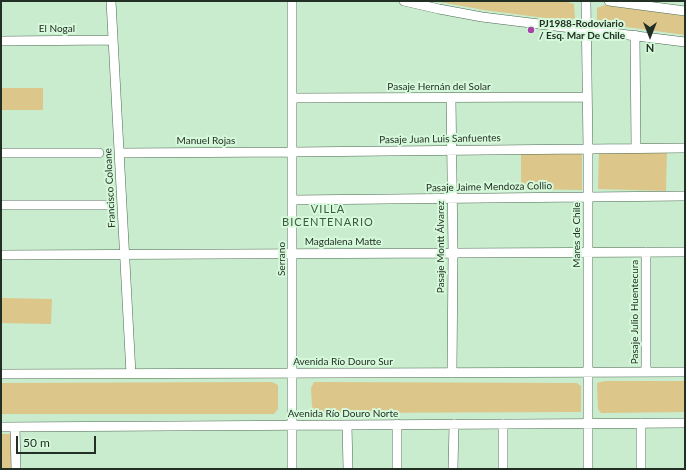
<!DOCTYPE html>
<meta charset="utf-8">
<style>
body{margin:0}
#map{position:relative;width:686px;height:470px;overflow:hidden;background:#caecce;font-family:Lato,sans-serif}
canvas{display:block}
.frame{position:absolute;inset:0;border:2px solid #222f24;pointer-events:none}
.north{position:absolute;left:630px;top:16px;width:40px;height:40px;-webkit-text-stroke:3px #d7f9db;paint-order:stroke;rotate:180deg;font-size:11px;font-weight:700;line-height:16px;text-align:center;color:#222f24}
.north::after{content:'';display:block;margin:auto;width:14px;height:18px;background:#222f24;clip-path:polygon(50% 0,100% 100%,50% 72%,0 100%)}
.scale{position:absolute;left:16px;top:436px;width:80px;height:18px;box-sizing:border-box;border:2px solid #222f24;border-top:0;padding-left:5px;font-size:12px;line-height:14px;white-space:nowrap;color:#222f24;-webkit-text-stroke:3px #d7f9db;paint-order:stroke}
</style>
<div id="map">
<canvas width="686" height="470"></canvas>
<div class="frame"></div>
<div class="north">N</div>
<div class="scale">50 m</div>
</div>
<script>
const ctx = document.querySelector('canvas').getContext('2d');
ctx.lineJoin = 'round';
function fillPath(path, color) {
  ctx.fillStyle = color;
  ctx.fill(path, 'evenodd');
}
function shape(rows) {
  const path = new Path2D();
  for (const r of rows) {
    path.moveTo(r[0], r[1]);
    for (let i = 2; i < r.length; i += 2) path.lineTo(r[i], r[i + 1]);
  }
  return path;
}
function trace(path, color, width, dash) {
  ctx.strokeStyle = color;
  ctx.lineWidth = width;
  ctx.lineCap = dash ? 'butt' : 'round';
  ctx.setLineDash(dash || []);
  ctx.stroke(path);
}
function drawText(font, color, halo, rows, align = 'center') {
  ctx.font = font + ' Lato,sans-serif';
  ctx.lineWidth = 4;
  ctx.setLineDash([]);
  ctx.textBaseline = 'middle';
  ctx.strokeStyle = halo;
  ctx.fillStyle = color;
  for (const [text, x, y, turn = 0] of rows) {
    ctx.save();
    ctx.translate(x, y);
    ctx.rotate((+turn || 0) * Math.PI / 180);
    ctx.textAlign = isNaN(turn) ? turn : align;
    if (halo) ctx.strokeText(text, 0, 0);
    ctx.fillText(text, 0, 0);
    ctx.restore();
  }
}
fillPath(shape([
 [434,1,565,1,574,4,575,18,571,20,545,18,484,10],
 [605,5,685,16,685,35,597,23,597,8],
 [1,88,43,88,43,110,1,110],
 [521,151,582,152,582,190,521,189],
 [599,151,667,152,666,191,598,189],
 [1,298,52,299,51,324,1,323],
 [605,381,685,381,685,412,601,413,598,409,597,383],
 [272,382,278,385,278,409,274,414,1,414,1,383],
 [314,382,577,383,581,386,581,412,319,413,312,407,311,388],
 [1,434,12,434,12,469,1,469]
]), '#ddc68a');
const minor = shape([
 [111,1,131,374],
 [292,1,292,469],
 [404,1,439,9,482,17,685,42],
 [586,1,588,149,588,469],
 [609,1,685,11],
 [635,35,636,148],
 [1,41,113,40],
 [292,98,587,97],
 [451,98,453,252,452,373],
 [1,153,99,153],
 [119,153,292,152,685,148],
 [292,200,685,196],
 [1,205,109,205],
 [646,252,646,372],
 [1,255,685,252],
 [1,374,685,372],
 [641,423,641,469],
 [397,424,397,469],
 [503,424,503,469],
 [347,425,348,469],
 [1,427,685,423],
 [15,427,16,469],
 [453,469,454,424]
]);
trace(minor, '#4b6950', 10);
trace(minor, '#fff', 9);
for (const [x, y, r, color] of [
 [531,30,4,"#a942a6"]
]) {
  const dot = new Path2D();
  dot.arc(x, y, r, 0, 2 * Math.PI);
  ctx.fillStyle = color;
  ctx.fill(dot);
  trace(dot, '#d7f9db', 1.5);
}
drawText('bold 10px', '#222f24', '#d7f9db', [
 ["PJ1988-Rodoviario",539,24],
 ["/ Esq. Mar De Chile",539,36]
], 'left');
drawText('10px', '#222f24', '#d7f9db', [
 ["El Nogal",57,29],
 ["Pasaje Hernán del Solar",439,87],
 ["Pasaje Juan Luis Sanfuentes",440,139,-1],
 ["Manuel Rojas",206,141],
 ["Pasaje Jaime Mendoza Collio",489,187,-1],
 ["Francisco Coloane",110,188,-93],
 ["Mares de Chile",577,235,-90],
 ["Magdalena Matte",343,242],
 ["Pasaje Montt Álvarez",441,247,-90],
 ["Serrano",282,259,-90],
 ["Pasaje Julio Huentecura",635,312,-90],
 ["Avenida Río Douro Sur",343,362],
 ["Avenida Río Douro Norte",343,414]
]);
ctx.letterSpacing = '1px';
drawText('11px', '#3d5b42', '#d7f9db', [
 ["VILLA",328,209],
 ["BICENTENARIO",328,222]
]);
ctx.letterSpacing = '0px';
</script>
